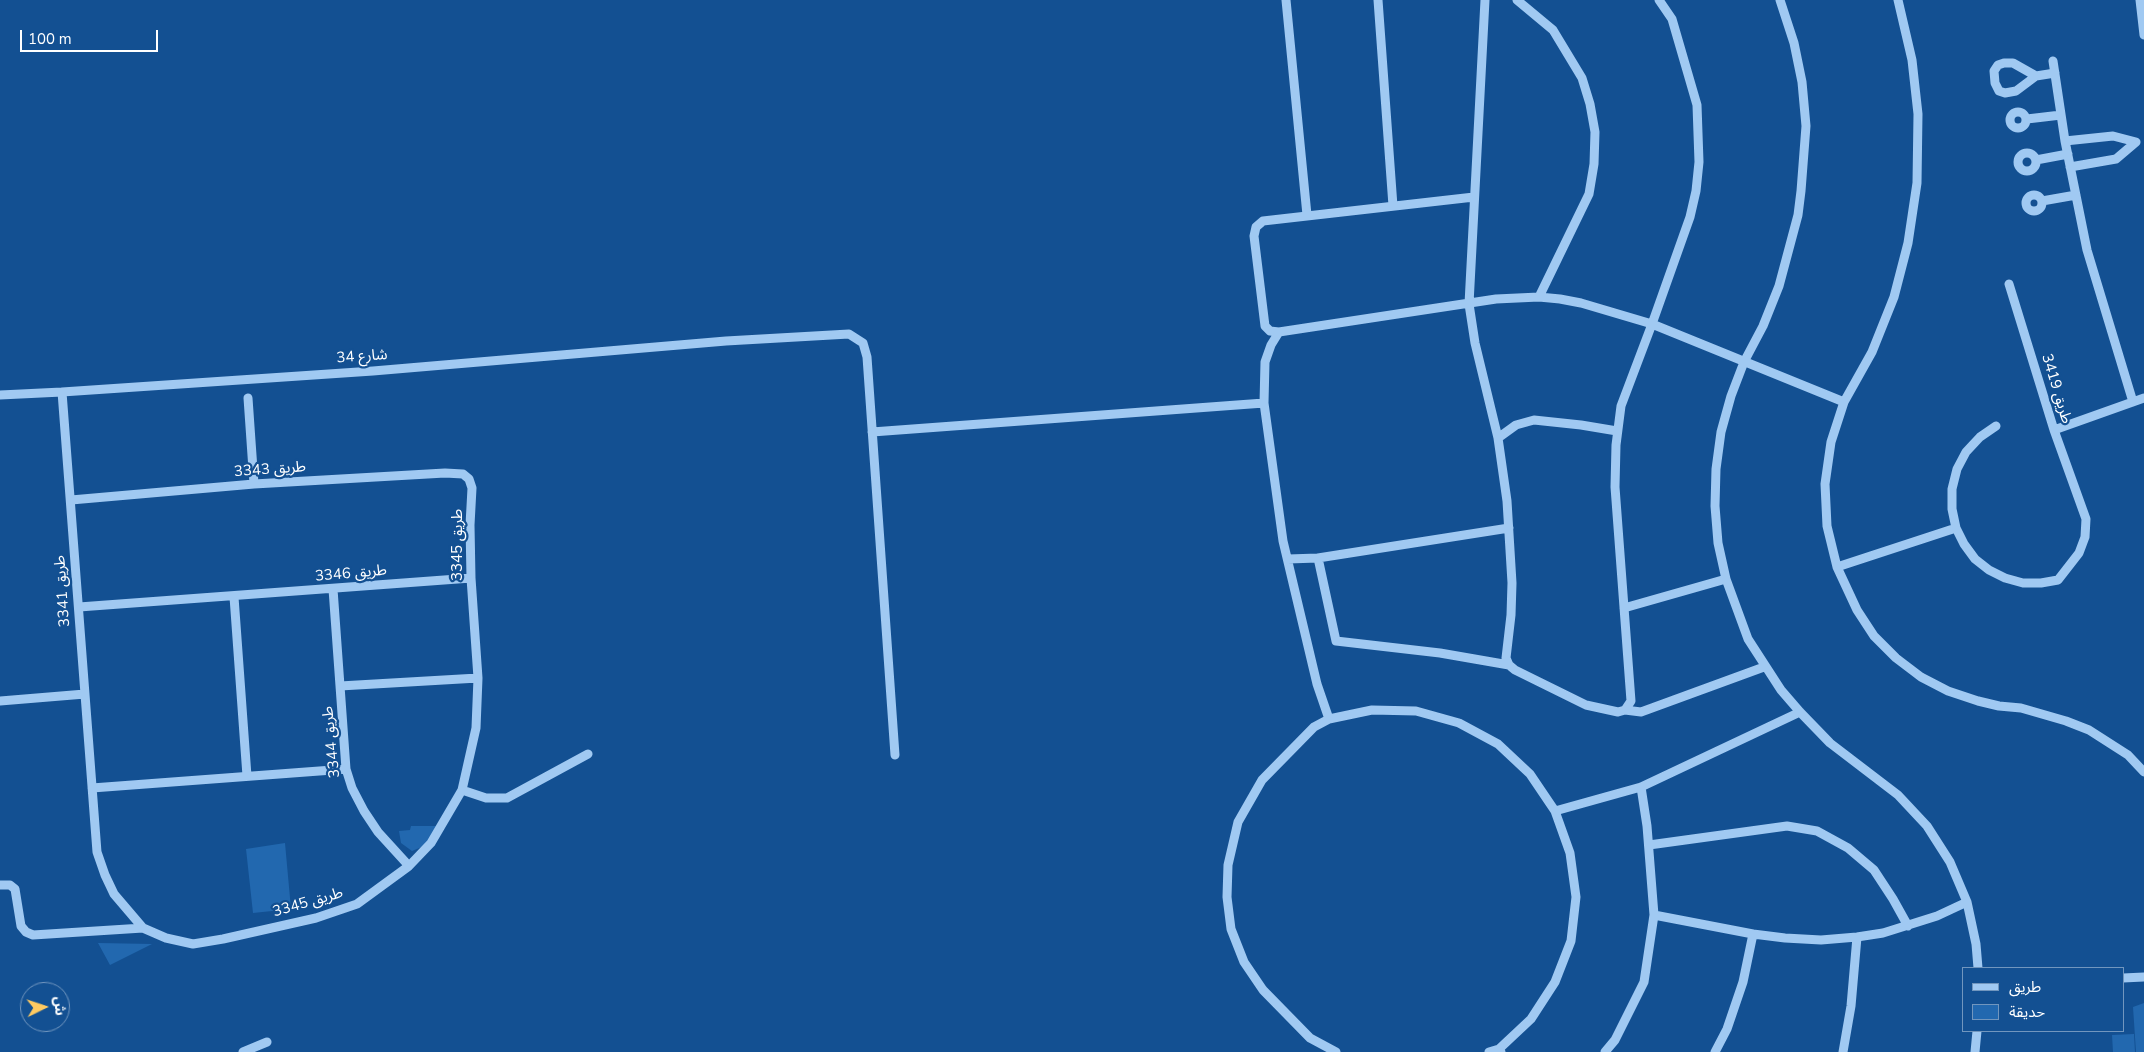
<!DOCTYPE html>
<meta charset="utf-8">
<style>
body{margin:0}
#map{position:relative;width:2144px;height:1052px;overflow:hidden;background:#135092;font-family:"Nunito Sans","Noto Sans Arabic",sans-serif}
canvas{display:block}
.legend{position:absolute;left:1962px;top:967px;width:162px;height:65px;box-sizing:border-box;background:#135092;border:1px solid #7196be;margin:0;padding:6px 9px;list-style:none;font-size:15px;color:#fff}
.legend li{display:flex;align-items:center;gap:10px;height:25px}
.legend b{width:25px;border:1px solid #7196be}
.north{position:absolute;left:20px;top:982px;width:50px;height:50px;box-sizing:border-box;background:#135092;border:1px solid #7196be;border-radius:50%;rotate:86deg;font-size:14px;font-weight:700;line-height:20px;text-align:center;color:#fff}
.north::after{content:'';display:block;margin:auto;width:18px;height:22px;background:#ffca61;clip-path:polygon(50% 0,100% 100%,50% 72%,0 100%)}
.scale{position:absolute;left:20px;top:30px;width:138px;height:22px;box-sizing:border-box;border:2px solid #fff;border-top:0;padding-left:6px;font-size:15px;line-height:18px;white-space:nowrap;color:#fff;-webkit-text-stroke:4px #135092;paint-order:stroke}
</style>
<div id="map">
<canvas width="2144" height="1052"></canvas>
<ul class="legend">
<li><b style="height:6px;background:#a0c9f2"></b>طريق</li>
<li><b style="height:14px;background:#2268af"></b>حديقة</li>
</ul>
<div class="north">ش</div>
<div class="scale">100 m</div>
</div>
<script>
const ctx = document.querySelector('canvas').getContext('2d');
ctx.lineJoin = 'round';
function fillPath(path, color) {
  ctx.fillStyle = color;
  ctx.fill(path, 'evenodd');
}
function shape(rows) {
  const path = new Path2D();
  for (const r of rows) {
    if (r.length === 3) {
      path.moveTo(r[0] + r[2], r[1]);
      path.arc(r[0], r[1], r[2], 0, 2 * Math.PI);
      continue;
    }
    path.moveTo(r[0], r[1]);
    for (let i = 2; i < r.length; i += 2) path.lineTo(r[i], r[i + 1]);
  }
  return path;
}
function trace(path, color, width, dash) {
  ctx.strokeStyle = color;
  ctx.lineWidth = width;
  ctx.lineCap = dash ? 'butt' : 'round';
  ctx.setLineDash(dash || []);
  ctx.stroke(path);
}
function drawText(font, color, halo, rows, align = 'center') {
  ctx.font = font + ' "Nunito Sans","Noto Sans Arabic",sans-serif';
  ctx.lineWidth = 4.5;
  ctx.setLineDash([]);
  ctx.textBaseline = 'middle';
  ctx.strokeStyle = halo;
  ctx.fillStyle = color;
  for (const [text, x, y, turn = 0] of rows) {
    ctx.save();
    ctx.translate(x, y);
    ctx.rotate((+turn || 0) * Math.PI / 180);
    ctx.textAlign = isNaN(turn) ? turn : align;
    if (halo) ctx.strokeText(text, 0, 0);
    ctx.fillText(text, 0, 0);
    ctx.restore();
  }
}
fillPath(shape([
 [411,826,436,826,438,828,429,844,412,851,401,843,399,831,410,830],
 [285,843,291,909,253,913,246,849],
 [98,943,152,944,110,965],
 [2144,1003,2144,1052,2136,1052,2133,1007],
 [2134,1034,2135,1052,2113,1052,2112,1035]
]), '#2268af');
trace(shape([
 [1286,0,1307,215],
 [1378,0,1393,206],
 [1485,0,1469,304,1475,343,1498,438,1507,501,1512,583,1511,615,1506,658,1509,665,1515,670,1586,705,1618,712,1625,710,1631,701,1615,487,1616,445,1621,406,1652,324,1690,217,1696,191,1699,162,1697,105,1672,19,1659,0],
 [1517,0,1553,30,1582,78,1590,104,1595,132,1594,164,1589,194,1539,297],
 [1780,0,1794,43,1802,82,1806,126,1801,191,1798,215,1779,286,1763,326,1744,362,1731,396,1721,432,1716,469,1715,506,1718,543,1726,579,1748,639,1781,690,1800,712,1830,743,1898,795,1927,826,1950,862,1967,902,1976,944,1978,968],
 [1898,0,1912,60,1918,114,1917,183,1908,243,1894,297,1872,352,1844,402,1831,442,1825,484,1827,526,1837,567,1857,610,1874,636,1896,658,1921,677,1948,691,1978,701,1999,706,2021,708,2066,721,2089,730,2128,755,2144,772],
 [2140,0,2144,35],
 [2053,61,2065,141,2087,250,2133,402],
 [2004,63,2013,63,2036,76,2016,91,2005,93,1999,91,1995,83,1994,71,1998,65,2004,63],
 [2036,76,2055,73],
 [2018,120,8],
 [2027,119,2061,115],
 [2065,141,2113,136,2136,142,2116,159,2070,167],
 [2027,162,9],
 [2036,160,2068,154],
 [2034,203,8],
 [1474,197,1263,221,1256,227,1254,236,1265,326,1270,331,1279,332,1496,299,1539,297,1560,299,1581,303,1652,324,1844,402],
 [2042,201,2076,195],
 [1279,332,1271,345,1265,362,1264,403,1283,541,1317,684,1329,719,1314,727,1262,780,1238,822,1228,865,1227,897,1231,929,1244,962,1263,990,1310,1038,1336,1052],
 [62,392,97,852,105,875,114,894,143,928,166,938,193,944,223,939,316,918,357,904,409,866,431,843,462,790,476,728,478,678,471,578,470,525,472,488,469,479,463,474,445,473,254,484,71,500],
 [0,395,62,392,373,371,726,341,849,334,863,343,867,357,895,755],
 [248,398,254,484],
 [1996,426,1980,437,1966,452,1957,469,1952,489,1952,509,1956,528,1964,544,1975,559,1989,570,2005,578,2023,583,2041,583,2058,580,2079,553,2085,537,2086,519,2054,430,2009,284],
 [2054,430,2144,398],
 [872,432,1264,403],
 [1498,438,1516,425,1534,420,1581,425,1617,431],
 [1318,558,1336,641,1440,653,1509,665],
 [1288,559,1318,558,1509,528],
 [1837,567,1956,528],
 [333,589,346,769,352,788,364,811,378,832,409,866],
 [234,597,247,776],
 [79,607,471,578],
 [1624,608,1726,579],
 [340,686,478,678],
 [0,701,85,694],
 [1625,710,1641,712,1764,667],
 [1329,719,1372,710,1416,711,1459,723,1498,744,1530,774,1555,811,1570,853,1576,897,1571,941,1555,982,1531,1019,1499,1049],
 [92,788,346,769],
 [462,790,486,798,507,798,588,754],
 [1555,811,1641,787,1800,712],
 [1649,845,1787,826,1817,831,1848,848,1874,870,1893,899,1908,926],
 [0,885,10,885,15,889,21,926,26,932,33,935,143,928],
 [1654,915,1753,934,1785,938,1821,940,1857,937,1883,933,1937,916,1967,902],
 [2123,978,2144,977],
 [243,1052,267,1042],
 [1489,1052,1499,1049,1501,1052],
 [1605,1052,1615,1040,1644,982,1654,915,1647,826,1641,787],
 [1715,1052,1727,1029,1743,982,1753,934],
 [1843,1052,1851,1006,1857,937],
 [1975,1052,1977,1031]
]), '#a0c9f2', 9);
drawText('15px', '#fff', '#135092', [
 ["شارع 34",362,357,-4],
 ["طريق 3419",2056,389,73],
 ["طريق 3343",270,470,-4],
 ["طريق 3345",458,545,-90],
 ["طريق 3346",351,574,-5],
 ["طريق 3341",63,591,-94],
 ["طريق 3344",332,742,-96],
 ["طريق 3345",308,903,-16]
]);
</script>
